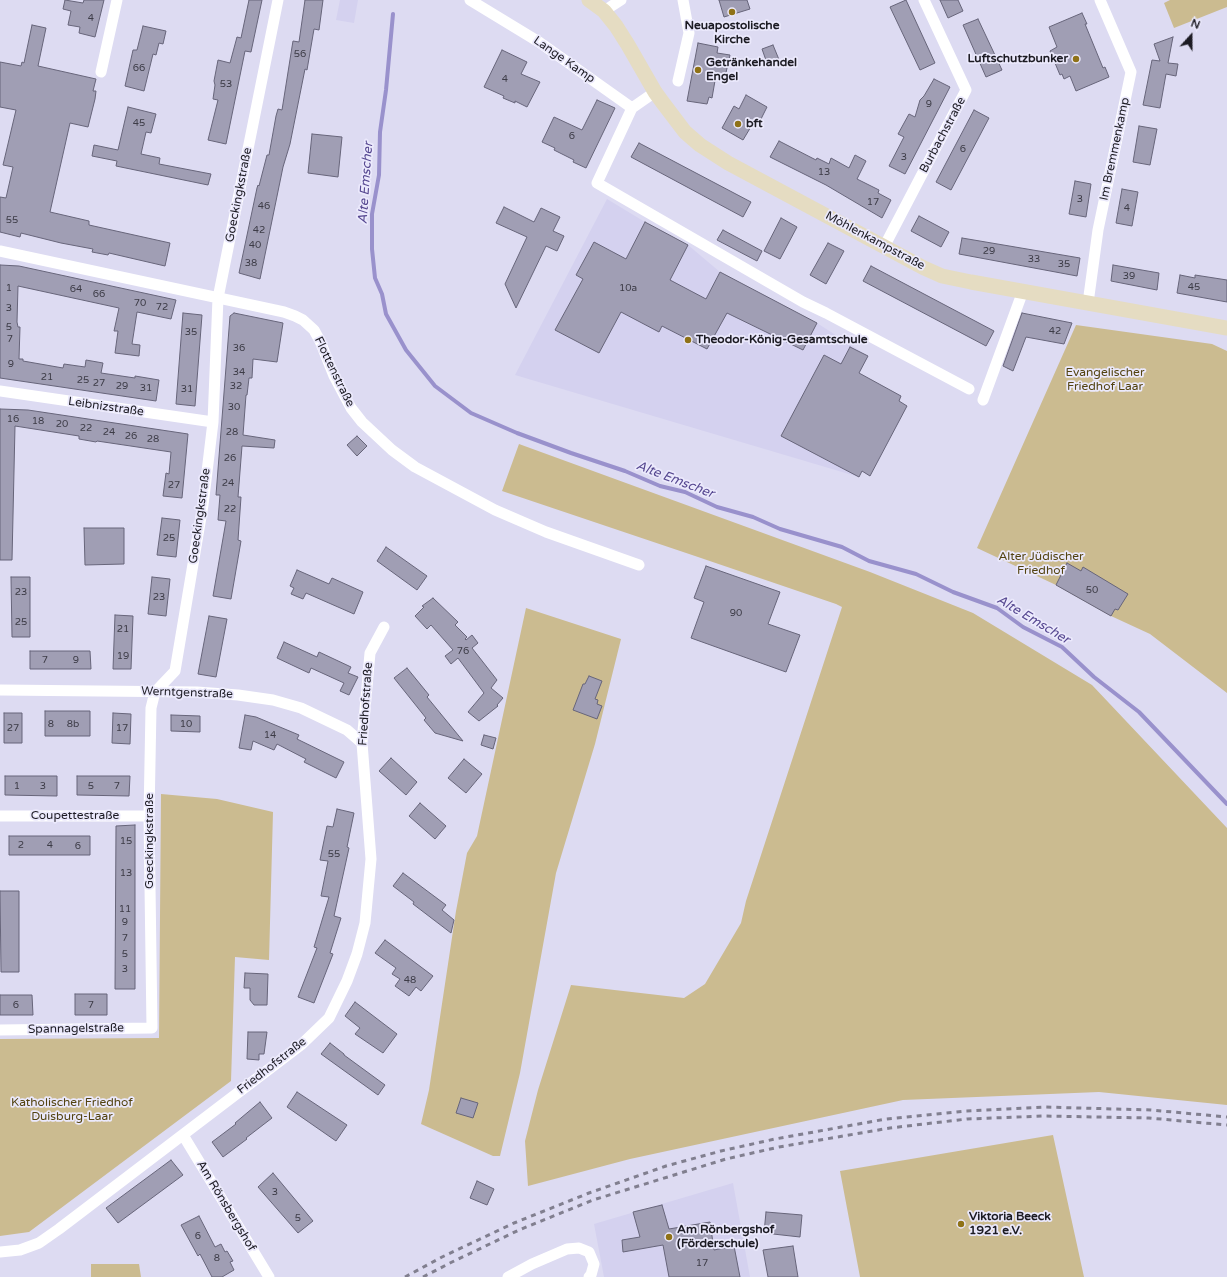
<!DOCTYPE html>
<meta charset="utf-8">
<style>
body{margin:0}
#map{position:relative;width:1227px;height:1277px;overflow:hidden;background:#dddbf2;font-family:"Varela Round",sans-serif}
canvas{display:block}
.north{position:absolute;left:1171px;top:16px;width:40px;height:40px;-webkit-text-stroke:3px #ebe9fc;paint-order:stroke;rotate:21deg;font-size:11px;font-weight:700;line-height:16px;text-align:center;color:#1c1b23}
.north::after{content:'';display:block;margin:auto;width:14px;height:18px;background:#1c1b23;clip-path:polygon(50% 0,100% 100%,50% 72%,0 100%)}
</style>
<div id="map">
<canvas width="1227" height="1277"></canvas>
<div class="north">N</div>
</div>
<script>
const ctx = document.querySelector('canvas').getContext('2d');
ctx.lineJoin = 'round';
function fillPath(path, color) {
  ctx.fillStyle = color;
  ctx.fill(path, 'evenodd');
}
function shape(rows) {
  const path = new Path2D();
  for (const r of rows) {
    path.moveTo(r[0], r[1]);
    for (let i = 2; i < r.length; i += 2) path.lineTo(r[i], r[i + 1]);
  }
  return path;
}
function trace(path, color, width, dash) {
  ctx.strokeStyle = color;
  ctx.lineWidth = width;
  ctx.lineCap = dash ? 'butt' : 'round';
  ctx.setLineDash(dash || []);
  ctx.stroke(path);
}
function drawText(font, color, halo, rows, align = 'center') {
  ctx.font = font + ' "Varela Round",sans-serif';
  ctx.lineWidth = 3.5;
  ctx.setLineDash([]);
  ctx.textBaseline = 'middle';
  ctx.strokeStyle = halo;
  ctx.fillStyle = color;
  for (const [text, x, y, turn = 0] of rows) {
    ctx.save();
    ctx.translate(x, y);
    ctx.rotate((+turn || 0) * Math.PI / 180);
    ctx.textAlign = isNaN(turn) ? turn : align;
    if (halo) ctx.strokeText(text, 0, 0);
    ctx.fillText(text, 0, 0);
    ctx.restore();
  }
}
fillPath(shape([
 [340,0,358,0,354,23,336,20],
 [607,199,645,222,688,245,720,272,817,323,868,356,859,374,901,396,859,477,515,375],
 [733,1183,750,1277,604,1277,594,1224]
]), '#d4d1ef');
fillPath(shape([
 [1170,0,1227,0,1227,7,1174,28,1164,3],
 [1076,325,1212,344,1227,351,1227,693,1150,634,1111,616,1056,585,977,548],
 [519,444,870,572,973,613,1092,685,1227,828,1227,1105,1099,1092,903,1100,630,1159,528,1186,525,1141,538,1090,571,985,684,998,705,984,741,923,746,901,842,607,836,604,698,557,502,491],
 [526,608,621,639,595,744,556,873,520,1073,500,1156,493,1156,421,1124,429,1090,456,911,467,853,477,836],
 [161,794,217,799,273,812,269,960,235,957,231,1081,29,1232,0,1236,0,1039,159,1038],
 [1053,1135,1084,1277,860,1277,840,1171],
 [91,1264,139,1264,141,1277,91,1277]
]), '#cbbb90');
trace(shape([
 [393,14,386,90,380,132,379,175,372,214,372,249,375,278,382,294,386,314,406,350,435,386,471,413,517,433,571,453,625,471,660,486,685,492,717,507,753,517,780,529,842,547,869,561,916,574,953,592,997,608,1023,627,1062,647,1094,677,1139,712,1227,804]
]), '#9991cc', 4);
const building = shape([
 [65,0,83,3,84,0,104,0,95,37,79,33,80,27,68,25,71,11,63,9,65,0],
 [249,0,262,0,251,52,245,51,226,144,208,140,218,100,213,99,215,85,214,81,218,60,230,63,237,37,241,38,249,0],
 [305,0,323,0,319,30,314,29,307,70,305,69,290,144,283,167,260,279,239,273,257,188,258,185,259,186,267,155,269,155,276,116,278,109,282,110,292,47,293,41,299,42,305,0],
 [719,0,747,0,750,9,724,17,719,0],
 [906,0,935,63,920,70,890,7,906,0],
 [940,0,958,0,963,11,948,18,940,0],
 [1082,13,1087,24,1085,24,1103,68,1105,67,1109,77,1076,91,1070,76,1064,79,1062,74,1060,75,1050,51,1057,47,1049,27,1082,13],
 [978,19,1002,70,986,77,963,25,978,19],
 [32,25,46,28,38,66,96,79,93,91,96,91,95,99,88,127,70,123,50,212,89,221,89,225,170,243,165,266,109,253,108,255,92,252,93,249,61,243,21,233,20,237,0,232,0,197,6,198,13,167,3,165,16,110,0,107,0,62,21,66,22,62,24,63,32,25],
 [143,26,166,31,163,44,159,43,156,55,153,54,144,91,125,86,133,50,137,50,143,26],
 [1173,37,1168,63,1178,64,1176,76,1166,74,1160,108,1143,105,1152,60,1160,61,1154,44,1173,37],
 [698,43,718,47,717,53,730,55,725,77,716,75,712,98,709,97,707,104,687,101,698,43],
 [773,45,780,62,768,66,762,49,773,45],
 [502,50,527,62,521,74,540,82,527,107,515,101,515,103,503,98,504,96,484,87,502,50],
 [934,79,950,87,905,174,889,166,904,137,898,134,909,114,915,117,920,100,924,96,934,79],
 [746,95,767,107,759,123,755,120,743,140,722,128,734,106,739,109,746,95],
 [597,100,615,108,586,168,573,162,574,160,554,150,555,148,542,142,554,117,582,130,597,100],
 [128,107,156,114,151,133,146,132,141,154,160,158,159,164,211,174,208,185,116,166,117,161,92,156,94,145,118,150,128,107],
 [974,110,989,118,951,190,936,182,974,110],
 [1139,126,1157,129,1150,165,1133,162,1139,126],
 [312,134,342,137,338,177,308,173,312,134],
 [779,141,816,160,817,158,829,164,831,158,849,168,855,155,866,161,857,179,879,190,878,193,891,200,882,218,826,185,770,157,779,141],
 [639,143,751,202,743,217,631,157,639,143],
 [1075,181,1091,184,1086,217,1069,214,1075,181],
 [1122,189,1138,192,1132,226,1116,223,1122,189],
 [504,207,534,222,541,208,560,217,553,231,564,236,557,251,546,246,516,308,505,284,527,237,496,223,504,207],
 [919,216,949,232,941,247,911,231,919,216],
 [781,218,797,227,780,259,764,251,781,218],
 [645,222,688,245,670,280,706,299,720,272,817,323,803,350,727,313,707,349,662,326,659,332,621,312,599,353,555,330,583,279,576,275,594,242,626,259,645,222],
 [723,230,762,251,757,261,717,240,723,230],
 [962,238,1080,258,1077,276,959,254,962,238],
 [828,243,844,251,826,284,810,275,828,243],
 [0,265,19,266,176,300,171,319,137,312,132,344,140,345,139,356,115,353,118,331,114,331,119,308,18,286,17,322,18,327,20,327,19,359,23,359,23,361,63,368,64,364,85,367,86,360,103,363,101,373,135,378,135,376,159,380,156,401,0,378,0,265],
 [1113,265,1159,273,1157,290,1111,281,1113,265],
 [871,266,994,331,986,346,863,281,871,266],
 [1180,275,1195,278,1195,275,1227,280,1227,302,1177,293,1180,275],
 [183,313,202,315,195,406,176,404,183,313],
 [234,313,283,323,277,362,253,359,252,378,249,378,247,395,246,395,243,435,275,440,274,448,242,446,238,497,241,497,238,540,241,541,231,599,213,596,226,521,218,520,220,495,216,495,230,316,234,313],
 [1022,313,1072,323,1064,344,1026,337,1013,371,1003,366,1022,313],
 [850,347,868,356,859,373,901,396,899,401,907,406,870,476,862,471,859,477,781,436,824,355,841,364,850,347],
 [0,409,28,410,188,434,182,498,163,496,166,473,169,474,171,452,97,441,96,442,79,439,79,436,15,426,12,560,0,560,0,409],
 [357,436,367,446,357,456,347,445,357,436],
 [162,518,180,520,176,557,157,555,162,518],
 [84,528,124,528,124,564,85,565,84,528],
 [386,547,427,576,417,590,377,561,386,547],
 [1067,563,1081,571,1083,567,1128,594,1118,610,1115,609,1111,616,1056,585,1067,563],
 [706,566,780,592,768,624,800,635,786,672,691,638,704,602,694,598,706,566],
 [297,570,329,584,332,578,363,592,354,614,306,593,303,599,291,594,294,588,290,586,297,570],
 [11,577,30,577,30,637,12,637,11,577],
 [152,577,170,579,166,616,148,614,152,577],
 [433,598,458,622,455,625,467,637,465,639,466,640,472,635,478,643,472,648,497,680,491,688,503,698,497,705,498,706,479,721,468,712,484,693,458,658,451,664,445,656,453,650,431,625,427,629,415,616,424,607,422,606,433,598],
 [115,615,133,616,131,669,113,669,115,615],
 [209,616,227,619,216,677,198,674,209,616],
 [284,642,317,657,319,652,351,667,348,673,358,677,349,695,340,691,344,683,311,668,309,673,277,658,284,642],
 [30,651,90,651,91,669,30,669,30,651],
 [407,668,429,695,427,697,463,741,435,733,424,720,426,718,394,678,407,668],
 [589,676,602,681,595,699,598,700,597,704,602,706,597,719,573,710,583,684,585,684,589,676],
 [45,711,90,711,90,736,45,736,45,711],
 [4,713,22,713,22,743,4,743,4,713],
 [113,713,131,714,130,744,112,743,113,713],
 [171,715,200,716,200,732,171,731,171,715],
 [245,715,256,717,299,735,297,739,344,762,336,778,304,762,306,759,277,744,274,750,253,741,251,750,239,748,245,715],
 [484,735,496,738,493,749,481,745,484,735],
 [391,758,417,782,406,795,379,771,391,758],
 [464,759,482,774,466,793,448,778,464,759],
 [5,776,57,776,57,796,5,795,5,776],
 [77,776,130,776,129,796,77,795,77,776],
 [420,803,446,826,435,839,409,816,420,803],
 [337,809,354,813,347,847,349,848,334,916,341,918,330,953,333,954,314,1003,298,997,317,948,314,947,329,897,321,896,328,861,320,860,327,826,333,827,337,809],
 [135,825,135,989,115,989,116,826,135,825],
 [9,836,90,836,90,855,9,855,9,836],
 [403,873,446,905,442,910,454,920,451,933,413,904,414,902,393,886,403,873],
 [0,891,19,891,19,972,1,972,0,891],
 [385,940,433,976,421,991,416,987,409,996,395,986,400,979,392,974,396,968,375,953,385,940],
 [245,973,268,974,267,1005,254,1005,250,1000,250,988,244,988,245,973],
 [75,994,107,994,107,1015,75,1015,75,994],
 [0,995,32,995,33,1015,0,1015,0,995],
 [355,1002,397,1034,383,1053,355,1034,360,1028,345,1016,355,1002],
 [248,1032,267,1032,264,1054,259,1054,259,1060,247,1059,248,1032],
 [330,1043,344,1054,344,1055,385,1085,378,1095,321,1054,330,1043],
 [297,1092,347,1125,336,1141,287,1107,297,1092],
 [461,1098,478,1103,473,1118,456,1113,461,1098],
 [260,1102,272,1118,246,1138,247,1139,223,1157,212,1142,236,1124,235,1123,260,1102],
 [171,1160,183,1175,118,1223,106,1208,171,1160],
 [273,1173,313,1221,298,1233,258,1187,273,1173],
 [477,1181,494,1189,487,1205,470,1198,477,1181],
 [662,1205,669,1229,710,1222,714,1250,734,1246,740,1277,669,1277,663,1245,623,1252,622,1240,640,1237,633,1212,662,1205],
 [766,1212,802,1215,800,1237,764,1233,766,1212],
 [199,1216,215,1247,221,1244,225,1252,227,1251,233,1261,230,1262,234,1270,222,1277,212,1277,200,1254,198,1256,181,1225,199,1216],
 [793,1246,798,1277,768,1277,763,1250,793,1246]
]);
fillPath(building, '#a09eb4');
trace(building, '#67657a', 1);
trace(shape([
 [470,0,539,42,632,108,655,92],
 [604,11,621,0],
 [101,72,117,0],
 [678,81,689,33,683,0],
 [632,108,597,183,803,302,826,313,969,389],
 [884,247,966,90,924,0],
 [0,251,284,312,295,316,303,320,314,330,320,341,334,376,351,408,362,422,392,450,415,467,495,510,546,532,639,565],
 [1088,303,1098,230,1131,72,1100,0],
 [0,391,213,422],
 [983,400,1023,291],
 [0,690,197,692,238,695,273,700,301,708,347,730,362,743],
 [0,816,149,816],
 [0,1030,152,1028,149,816,151,708,155,692,175,671,203,505,213,422,218,298,278,0],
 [183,1135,269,1277],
 [0,1252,20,1250,39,1243,59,1229,302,1044,329,1018,347,981,357,954,365,923,371,859,362,743,370,653,384,627],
 [508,1277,532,1264,567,1249,579,1248,589,1252,594,1264,591,1275,589,1277]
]), '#fff', 11);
trace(shape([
 [589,0,604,11,616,26,628,45,655,92,663,103,685,132,700,145,728,163,924,268,942,276,971,282,1227,328]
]), '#e5dcc2', 15);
trace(shape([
 [405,1277,442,1257,514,1223,589,1193,666,1166,721,1151,775,1139,886,1119,966,1111,1044,1107,1151,1110,1227,1117],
 [423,1277,450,1263,519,1230,593,1200,726,1159,779,1147,890,1128,967,1119,1044,1116,1149,1118,1227,1125]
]), '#817f8f', 3, [5, 5]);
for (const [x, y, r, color] of [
 [732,12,4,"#8f7217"],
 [1076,59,4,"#8f7217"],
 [698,70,4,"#8f7217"],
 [738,124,4,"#8f7217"],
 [688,340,4,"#8f7217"],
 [961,1224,4,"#8f7217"],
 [669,1237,4,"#8f7217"]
]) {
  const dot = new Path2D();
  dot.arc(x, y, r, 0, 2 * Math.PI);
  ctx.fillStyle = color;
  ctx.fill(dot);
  trace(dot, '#ebe9fc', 1.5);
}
drawText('10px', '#3d3c47', null, [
 ["4",91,18],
 ["56",300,54],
 ["66",139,68],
 ["4",505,79],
 ["53",226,84],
 ["9",929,104],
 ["45",139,123],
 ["6",572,136],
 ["6",963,149],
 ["3",904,157],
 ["13",824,172],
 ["3",1080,199],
 ["17",873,202],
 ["46",264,206],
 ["4",1127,208],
 ["55",12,220],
 ["42",259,230],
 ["40",255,245],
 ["29",989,251],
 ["33",1034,259],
 ["38",251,263],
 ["35",1064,264],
 ["39",1129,276],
 ["45",1194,287],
 ["1",9,288],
 ["10a",628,288],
 ["64",76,289],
 ["66",99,294],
 ["70",140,303],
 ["72",162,307],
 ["3",9,308],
 ["5",9,327],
 ["42",1055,331],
 ["35",191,332],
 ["7",10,339],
 ["36",239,348],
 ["9",11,364],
 ["34",239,372],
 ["21",47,377],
 ["25",83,380],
 ["27",99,383],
 ["29",122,386],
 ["32",236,386],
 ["31",146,388],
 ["31",187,389],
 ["30",234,407],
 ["16",13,419],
 ["18",38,421],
 ["20",62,424],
 ["22",86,428],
 ["24",109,432],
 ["28",232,432],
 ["26",131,436],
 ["28",153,439],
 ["26",230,458],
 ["24",228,483],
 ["27",174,485],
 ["22",230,509],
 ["25",169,538],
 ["50",1092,590],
 ["23",21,592],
 ["23",159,597],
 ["90",736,613],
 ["25",21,622],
 ["21",123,629],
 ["76",463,651],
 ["19",123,656],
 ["7",45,660],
 ["9",76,660],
 ["8",51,724],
 ["8b",73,724],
 ["10",186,724],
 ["27",13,728],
 ["17",122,728],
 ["14",270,735],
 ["1",17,786],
 ["3",43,786],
 ["5",91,786],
 ["7",117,786],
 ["15",126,841],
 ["2",21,845],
 ["4",50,845],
 ["6",78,846],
 ["55",334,854],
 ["13",126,873],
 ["11",125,909],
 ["9",125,922],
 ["7",125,938],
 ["5",125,954],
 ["3",125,969],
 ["48",410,980],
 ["6",16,1005],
 ["7",91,1005],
 ["3",275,1192],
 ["5",298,1218],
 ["6",198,1236],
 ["8",217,1258],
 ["17",702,1263]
]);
drawText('bold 12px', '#1c1b23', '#ebe9fc', [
 ["Neuapostolische",732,26,"center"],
 ["Kirche",732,40,"center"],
 ["Luftschutzbunker",1068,59,"right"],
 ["Getränkehandel",706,63],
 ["Engel",706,77],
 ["bft",746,124],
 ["Theodor-König-Gesamtschule",696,340],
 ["Viktoria Beeck",969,1217],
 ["1921 e.V.",969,1231],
 ["Am Rönbergshof",677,1230],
 ["(Förderschule)",677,1244]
], 'left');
drawText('12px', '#1c1b23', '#ebe9fc', [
 ["Lange Kamp",564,60,35],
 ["Burbachstraße",943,135,-62],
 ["Im Bremmenkamp",1115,149,-78],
 ["Goeckingkstraße",239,195,-79],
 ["Möhlenkampstraße",875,241,28],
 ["Flottenstraße",334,372,64],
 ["Leibnizstraße",106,407,8],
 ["Goeckingkstraße",200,516,-82],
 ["Werntgenstraße",187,693,2],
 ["Friedhofstraße",366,704,-86],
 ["Coupettestraße",75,816],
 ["Goeckingkstraße",150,841,-90],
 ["Spannagelstraße",76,1029,-1],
 ["Friedhofstraße",272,1066,-38],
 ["Am Rönsbergshof",226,1206,59]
]);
drawText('12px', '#534310', '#ebe9fc', [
 ["Evangelischer",1105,373],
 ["Friedhof Laar",1105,387],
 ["Alter Jüdischer",1041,557],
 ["Friedhof",1041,571],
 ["Katholischer Friedhof",72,1103],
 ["Duisburg-Laar",72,1117]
]);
drawText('italic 13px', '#554790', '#ebe9fc', [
 ["Alte Emscher",366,183,-86],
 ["Alte Emscher",675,480,21],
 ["Alte Emscher",1033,620,31]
]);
</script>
